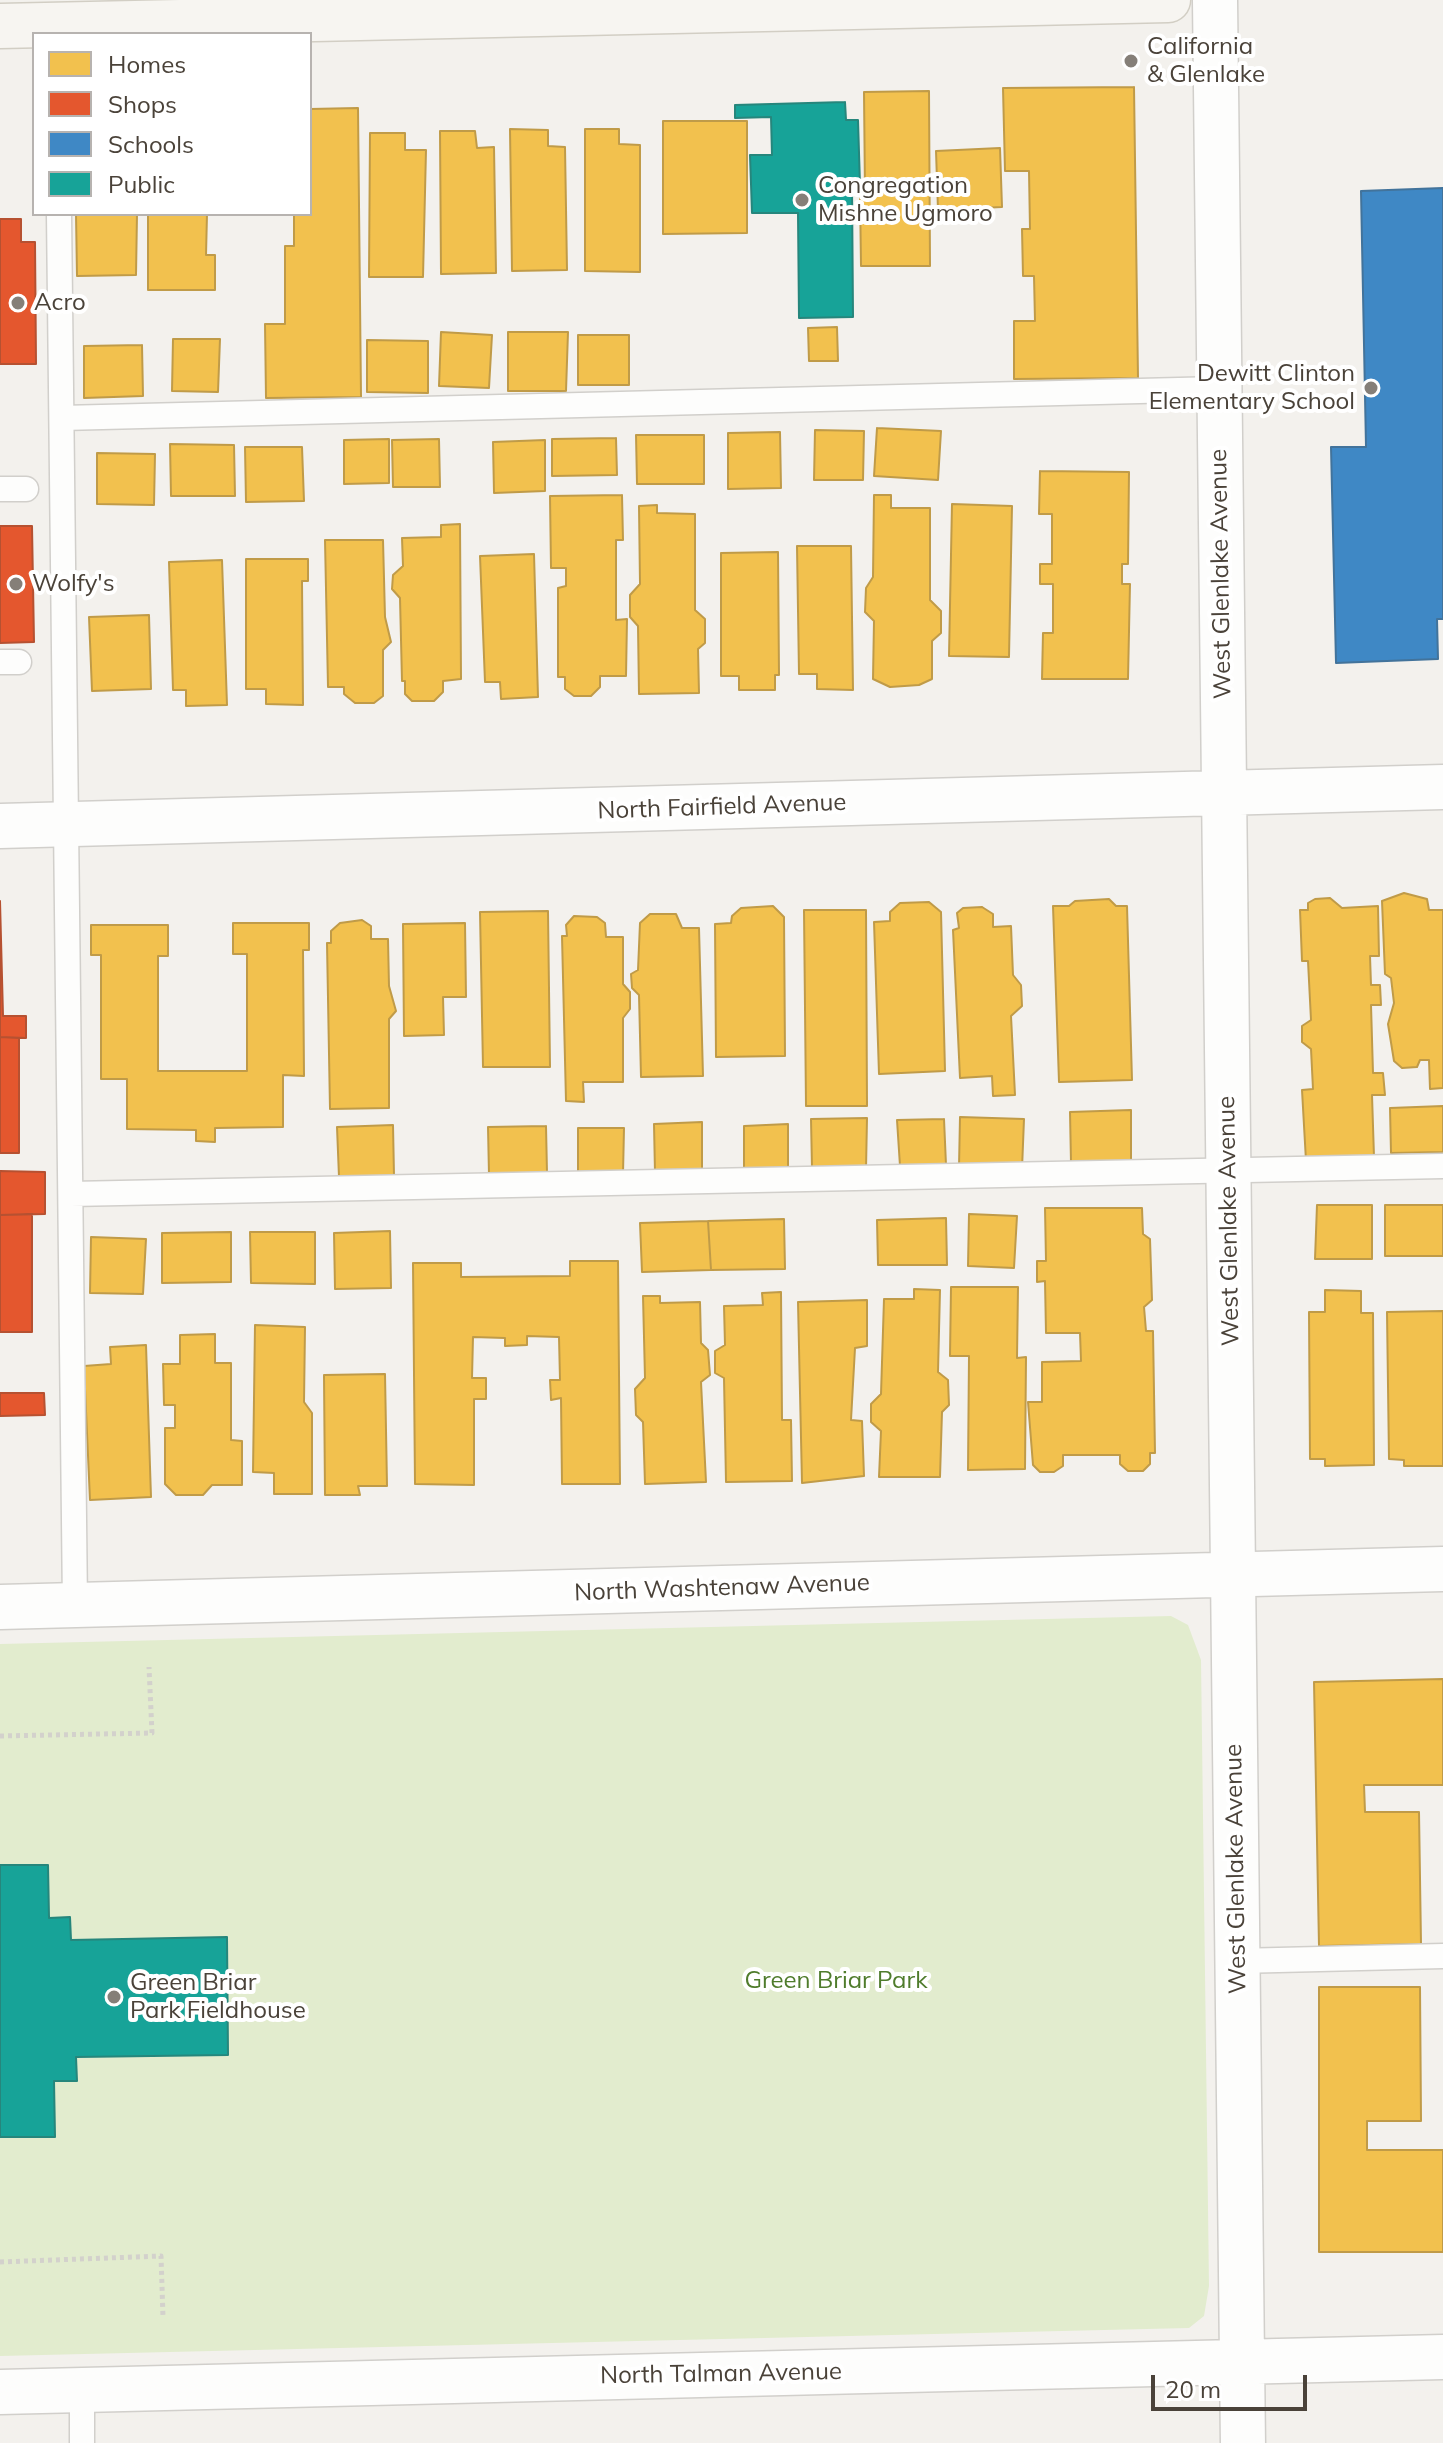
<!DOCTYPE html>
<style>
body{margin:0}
#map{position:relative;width:1443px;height:2443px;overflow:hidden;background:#f3f1ed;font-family:Mulish,sans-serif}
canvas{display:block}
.legend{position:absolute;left:32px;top:32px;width:280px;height:184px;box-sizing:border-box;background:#fff;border:2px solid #b7b3b0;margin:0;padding:10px 14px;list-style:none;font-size:24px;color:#4a4239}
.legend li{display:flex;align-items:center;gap:16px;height:40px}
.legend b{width:40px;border:2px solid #b7b3b0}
.scale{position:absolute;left:1151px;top:2375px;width:156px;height:36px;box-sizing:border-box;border:4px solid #4a4239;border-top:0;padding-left:10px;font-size:24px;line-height:28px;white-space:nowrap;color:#4a4239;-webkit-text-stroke:6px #fff;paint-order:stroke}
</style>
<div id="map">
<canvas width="1443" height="2443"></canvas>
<ul class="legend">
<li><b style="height:22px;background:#f2c14e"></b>Homes</li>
<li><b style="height:22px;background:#e4572e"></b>Shops</li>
<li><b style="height:22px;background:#3f88c5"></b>Schools</li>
<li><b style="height:22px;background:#17a398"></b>Public</li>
</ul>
<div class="scale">20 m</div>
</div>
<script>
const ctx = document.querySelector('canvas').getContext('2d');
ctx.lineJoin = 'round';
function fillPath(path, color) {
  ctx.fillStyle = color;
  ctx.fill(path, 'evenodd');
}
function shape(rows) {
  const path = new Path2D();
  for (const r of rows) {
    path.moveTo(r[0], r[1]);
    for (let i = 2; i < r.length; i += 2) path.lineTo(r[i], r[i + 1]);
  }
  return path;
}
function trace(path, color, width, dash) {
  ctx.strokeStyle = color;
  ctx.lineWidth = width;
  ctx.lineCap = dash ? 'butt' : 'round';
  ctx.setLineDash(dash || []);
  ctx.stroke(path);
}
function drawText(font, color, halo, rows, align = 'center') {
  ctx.font = font + ' Mulish,sans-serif';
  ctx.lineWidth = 8;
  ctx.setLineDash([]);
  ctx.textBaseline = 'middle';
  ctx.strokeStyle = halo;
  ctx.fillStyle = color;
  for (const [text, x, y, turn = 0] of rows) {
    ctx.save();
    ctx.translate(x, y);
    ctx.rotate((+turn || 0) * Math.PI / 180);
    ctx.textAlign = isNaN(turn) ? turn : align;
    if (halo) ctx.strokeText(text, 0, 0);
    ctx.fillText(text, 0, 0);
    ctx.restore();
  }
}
fillPath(shape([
 [1171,1616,1188,1625,1201,1660,1209,2286,1204,2316,1189,2328,0,2356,0,1644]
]), '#e2ecce');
const homes = shape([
 [1134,87,1138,378,1014,379,1014,321,1035,321,1034,276,1023,276,1022,229,1030,229,1029,171,1005,171,1003,88,1134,87],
 [929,91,930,266,861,266,860,194,865,194,864,92,929,91],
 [358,108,361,397,266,398,265,324,285,324,285,246,294,246,294,214,310,214,310,109,358,108],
 [663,121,747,121,747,233,663,234,663,121],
 [510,129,548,130,548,146,565,147,567,270,512,271,510,129],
 [585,129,619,129,619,144,640,145,640,272,585,271,585,129],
 [440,131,475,131,477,148,494,147,496,273,441,274,440,131],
 [370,133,405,133,405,150,426,150,423,277,369,277,370,133],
 [1000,148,1002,207,938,210,936,151,1000,148],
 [76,214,137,214,136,275,77,276,76,214],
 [148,214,207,214,206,255,215,255,215,290,148,290,148,214],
 [837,327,838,361,809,361,808,328,837,327],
 [441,332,492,335,489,388,439,386,441,332],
 [508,332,568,332,566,391,508,391,508,332],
 [578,335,629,335,629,385,578,385,578,335],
 [173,339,220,339,218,392,172,391,173,339],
 [367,340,428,341,428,393,367,392,367,340],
 [142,345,143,396,84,398,84,346,142,345],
 [877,428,941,431,938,480,874,476,877,428],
 [815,430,864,431,863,480,814,480,815,430],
 [780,432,781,488,728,489,728,433,780,432],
 [636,435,704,435,704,484,637,484,636,435],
 [616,438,617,475,552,476,552,439,616,438],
 [389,439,389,483,344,484,344,440,389,439],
 [439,439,440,487,393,487,392,440,439,439],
 [545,440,545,491,494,493,493,442,545,440],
 [170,444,234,445,235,496,171,496,170,444],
 [245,447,302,447,304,501,246,502,245,447],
 [97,453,155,454,154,505,97,504,97,453],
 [1040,471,1129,472,1128,564,1122,564,1122,584,1130,584,1128,679,1042,679,1043,633,1053,633,1053,584,1040,584,1040,564,1052,564,1052,514,1039,514,1040,471],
 [622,495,623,540,616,540,616,620,627,619,626,676,600,676,600,687,591,696,574,696,565,689,565,677,558,677,558,588,566,586,566,568,551,568,550,496,622,495],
 [874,495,891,495,891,508,930,508,930,600,941,611,941,633,932,641,932,679,919,685,890,687,873,679,874,621,865,612,866,588,873,577,874,495],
 [952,504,1012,506,1009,657,949,656,952,504],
 [657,505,657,513,695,514,695,610,705,619,705,643,698,649,699,693,639,694,638,626,630,617,630,595,640,584,639,506,657,505],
 [460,524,461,679,443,681,443,692,434,701,412,701,405,694,405,681,402,681,400,598,392,589,393,575,403,566,402,538,441,537,441,525,460,524],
 [325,540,383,540,385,617,391,642,383,650,383,696,374,703,355,703,344,694,344,687,328,687,325,540],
 [797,546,851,546,853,690,817,689,817,674,799,674,797,546],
 [778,552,779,675,775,675,775,690,739,690,739,676,721,676,721,553,778,552],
 [534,554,538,697,501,699,500,682,485,682,480,556,534,554],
 [246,559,308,559,308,581,302,581,303,705,266,704,266,689,246,689,246,559],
 [222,560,227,705,186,706,186,690,173,690,169,562,222,560],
 [149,615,151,689,92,691,89,617,149,615],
 [1404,893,1427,899,1429,910,1443,910,1443,1088,1430,1089,1429,1060,1420,1060,1417,1067,1402,1068,1394,1061,1388,1024,1394,1003,1391,978,1385,974,1382,901,1404,893],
 [1330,898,1342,908,1378,906,1379,956,1370,956,1371,985,1380,985,1381,1005,1371,1005,1373,1073,1383,1073,1385,1095,1372,1095,1374,1157,1306,1161,1302,1090,1313,1089,1311,1049,1302,1042,1302,1026,1311,1020,1308,961,1302,961,1300,910,1308,910,1308,903,1315,899,1330,898],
 [1109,899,1116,906,1127,906,1132,1080,1059,1082,1053,906,1069,906,1075,901,1109,899],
 [929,902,941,912,945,1071,879,1074,874,922,890,921,890,912,900,903,929,902],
 [773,906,784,917,785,1056,716,1057,715,924,731,923,732,916,741,908,773,906],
 [982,907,993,914,993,927,1011,926,1013,975,1021,985,1022,1006,1011,1016,1015,1095,993,1096,992,1076,960,1078,953,930,959,928,957,913,963,908,982,907],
 [804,910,866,910,867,1106,806,1106,804,910],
 [548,911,550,1067,483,1067,480,912,548,911],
 [650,914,676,914,682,928,699,928,703,1076,641,1077,639,995,632,988,631,974,638,970,640,923,650,914],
 [574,916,597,917,605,923,606,937,623,937,623,984,630,992,630,1009,623,1018,623,1082,583,1082,584,1102,566,1101,562,936,567,936,566,925,574,916],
 [362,920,371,926,371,939,388,939,389,986,396,1011,389,1019,389,1108,330,1109,327,943,331,943,331,931,340,923,362,920],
 [233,923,309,923,309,950,303,950,304,1076,283,1075,283,1127,215,1128,215,1142,196,1141,196,1130,127,1129,127,1079,101,1079,101,955,91,955,91,925,168,925,168,956,158,956,158,1071,247,1071,247,954,233,954,233,923],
 [465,923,466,997,443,997,444,1035,404,1036,403,924,465,923],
 [1443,1106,1443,1152,1391,1153,1390,1108,1443,1106],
 [1131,1110,1131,1162,1071,1163,1070,1112,1131,1110],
 [960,1117,1024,1119,1022,1169,959,1167,960,1117],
 [867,1118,866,1169,812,1168,811,1119,867,1118],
 [944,1119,946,1165,900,1166,897,1120,944,1119],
 [702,1122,702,1173,655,1173,654,1124,702,1122],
 [788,1124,788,1171,744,1170,744,1126,788,1124],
 [393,1125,394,1176,339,1177,337,1127,393,1125],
 [546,1126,547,1173,489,1175,488,1127,546,1126],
 [578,1128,624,1128,623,1174,578,1174,578,1128],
 [1317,1205,1372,1205,1372,1259,1315,1259,1317,1205],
 [1385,1205,1443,1205,1443,1256,1385,1256,1385,1205],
 [1045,1208,1142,1208,1143,1234,1150,1239,1152,1300,1144,1307,1146,1331,1153,1331,1155,1453,1150,1453,1150,1464,1143,1471,1128,1471,1120,1464,1120,1455,1063,1455,1063,1466,1054,1472,1040,1472,1033,1465,1028,1402,1042,1402,1042,1362,1081,1361,1080,1333,1046,1333,1045,1281,1037,1282,1037,1261,1046,1261,1045,1208],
 [969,1214,1017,1216,1014,1268,968,1266,969,1214],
 [946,1218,947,1265,878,1265,877,1220,946,1218],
 [784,1219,785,1269,711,1270,708,1221,784,1219],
 [708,1221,711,1270,642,1272,640,1223,708,1221],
 [390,1231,391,1288,335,1289,334,1233,390,1231],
 [231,1232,231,1282,162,1283,162,1233,231,1232],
 [250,1232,315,1232,315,1284,251,1283,250,1232],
 [91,1237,146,1239,143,1294,90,1293,91,1237],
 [570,1261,618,1261,620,1484,562,1484,561,1398,551,1400,550,1380,560,1380,559,1337,527,1336,527,1345,505,1346,505,1338,473,1337,472,1378,486,1378,486,1399,474,1399,474,1485,415,1484,413,1263,461,1263,461,1277,570,1276,570,1261],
 [951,1287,1018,1287,1017,1358,1026,1357,1025,1469,968,1470,969,1356,950,1356,951,1287],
 [914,1289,940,1290,938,1372,948,1380,949,1405,942,1412,940,1477,879,1477,881,1431,871,1422,871,1404,881,1394,884,1299,914,1299,914,1289],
 [1325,1290,1361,1291,1361,1313,1373,1313,1374,1465,1325,1466,1325,1459,1310,1459,1309,1312,1325,1312,1325,1290],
 [781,1292,782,1420,791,1420,792,1481,726,1482,724,1378,715,1373,715,1351,725,1345,724,1306,763,1305,762,1293,781,1292],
 [643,1296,660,1296,660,1303,700,1302,701,1343,708,1350,710,1375,701,1382,706,1482,645,1484,643,1422,636,1415,635,1389,645,1378,643,1296],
 [867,1300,867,1346,855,1348,851,1420,862,1421,864,1476,802,1483,798,1302,867,1300],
 [1443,1311,1443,1466,1404,1466,1404,1460,1389,1459,1387,1312,1443,1311],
 [255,1325,305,1327,304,1402,312,1413,312,1494,274,1494,274,1473,253,1472,255,1325],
 [215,1334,215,1363,231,1363,231,1440,242,1441,242,1485,212,1485,203,1495,176,1495,165,1484,165,1428,175,1428,175,1405,164,1405,163,1364,180,1364,180,1335,215,1334],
 [146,1345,151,1497,90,1500,84,1366,111,1364,110,1347,146,1345],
 [385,1374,387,1486,358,1486,360,1495,325,1495,324,1375,385,1374],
 [1443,1679,1443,1785,1364,1785,1365,1812,1419,1812,1421,1944,1319,1946,1314,1682,1443,1679],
 [1319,1987,1420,1987,1421,2121,1367,2121,1367,2150,1443,2150,1443,2252,1319,2252,1319,1987]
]);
fillPath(homes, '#f2c14e');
trace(homes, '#c09b48', 2);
const shops = shape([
 [0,219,21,219,21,242,35,242,36,364,0,364,0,219],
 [0,526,32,526,34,642,0,643,0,526],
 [0,901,3,1016,26,1016,26,1038,0,1037,0,901],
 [0,1037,19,1038,19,1153,0,1153,0,1037],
 [0,1171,45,1172,45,1214,0,1215,0,1171],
 [32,1214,32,1332,0,1332,0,1215,32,1214],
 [0,1393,44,1393,45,1415,0,1416,0,1393]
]);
fillPath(shops, '#e4572e');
trace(shops, '#b65131', 2);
const schools = shape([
 [1443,188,1443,619,1437,619,1438,659,1336,663,1331,447,1366,447,1361,191,1443,188]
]);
fillPath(schools, '#3f88c5');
trace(schools, '#42739b', 2);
const public = shape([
 [845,102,846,120,858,120,860,185,852,187,853,317,799,318,798,213,752,213,750,155,772,155,771,117,735,118,735,105,845,102],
 [0,1865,48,1865,49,1918,70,1917,71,1940,227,1937,228,2055,76,2057,77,2081,54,2081,55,2137,0,2137,0,1865]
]);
fillPath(public, '#17a398');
trace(public, '#26867c', 2);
const lane = shape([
 [59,214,75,1605],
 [62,418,1219,389],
 [0,489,26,489],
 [0,662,19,662],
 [71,1194,1443,1166],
 [1237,1961,1443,1956],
 [82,2390,82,2443]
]);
const street = shape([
 [1215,0,1243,2443],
 [0,826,1443,787],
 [0,1607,1443,1569],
 [0,2392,1443,2357]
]);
const secondary = shape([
 [0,26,1168,0]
]);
trace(lane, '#d1cfcb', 27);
trace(street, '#d1cfcb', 47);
trace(secondary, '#d2cec4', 47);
trace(shape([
 [0,1736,152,1733,149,1667],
 [0,2262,161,2256,163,2317]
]), '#d3d1cc', 5, [4, 4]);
trace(lane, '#fdfdfc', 24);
trace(street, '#fdfdfc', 44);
trace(secondary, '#f7f5f1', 44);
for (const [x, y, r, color] of [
 [1131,61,8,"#857f78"],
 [802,200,8,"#857f78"],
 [18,303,8,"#857f78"],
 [1371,388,8,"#857f78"],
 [16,584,8,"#857f78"],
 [114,1997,8,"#857f78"]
]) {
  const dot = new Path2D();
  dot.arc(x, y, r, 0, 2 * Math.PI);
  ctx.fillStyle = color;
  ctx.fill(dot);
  trace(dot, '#fff', 3);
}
drawText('24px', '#4a4239', '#fff', [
 ["California",1147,47],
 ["& Glenlake",1147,75],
 ["Congregation",818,186],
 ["Mishne Ugmoro",818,214],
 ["Acro",34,303],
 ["Dewitt Clinton",1355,374,"right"],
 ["Elementary School",1355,402,"right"],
 ["Wolfy's",32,584],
 ["Green Briar",130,1983],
 ["Park Fieldhouse",130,2011]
], 'left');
drawText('24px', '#4a4239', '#fff', [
 ["West Glenlake Avenue",1221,574,-91],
 ["North Fairfield Avenue",722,807,-2],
 ["West Glenlake Avenue",1229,1221,-91],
 ["North Washtenaw Avenue",722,1588,-2],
 ["West Glenlake Avenue",1236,1869,-91],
 ["North Talman Avenue",721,2374,-1]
]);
drawText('24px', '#4f7c2c', '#fff', [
 ["Green Briar Park",836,1981]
]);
</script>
